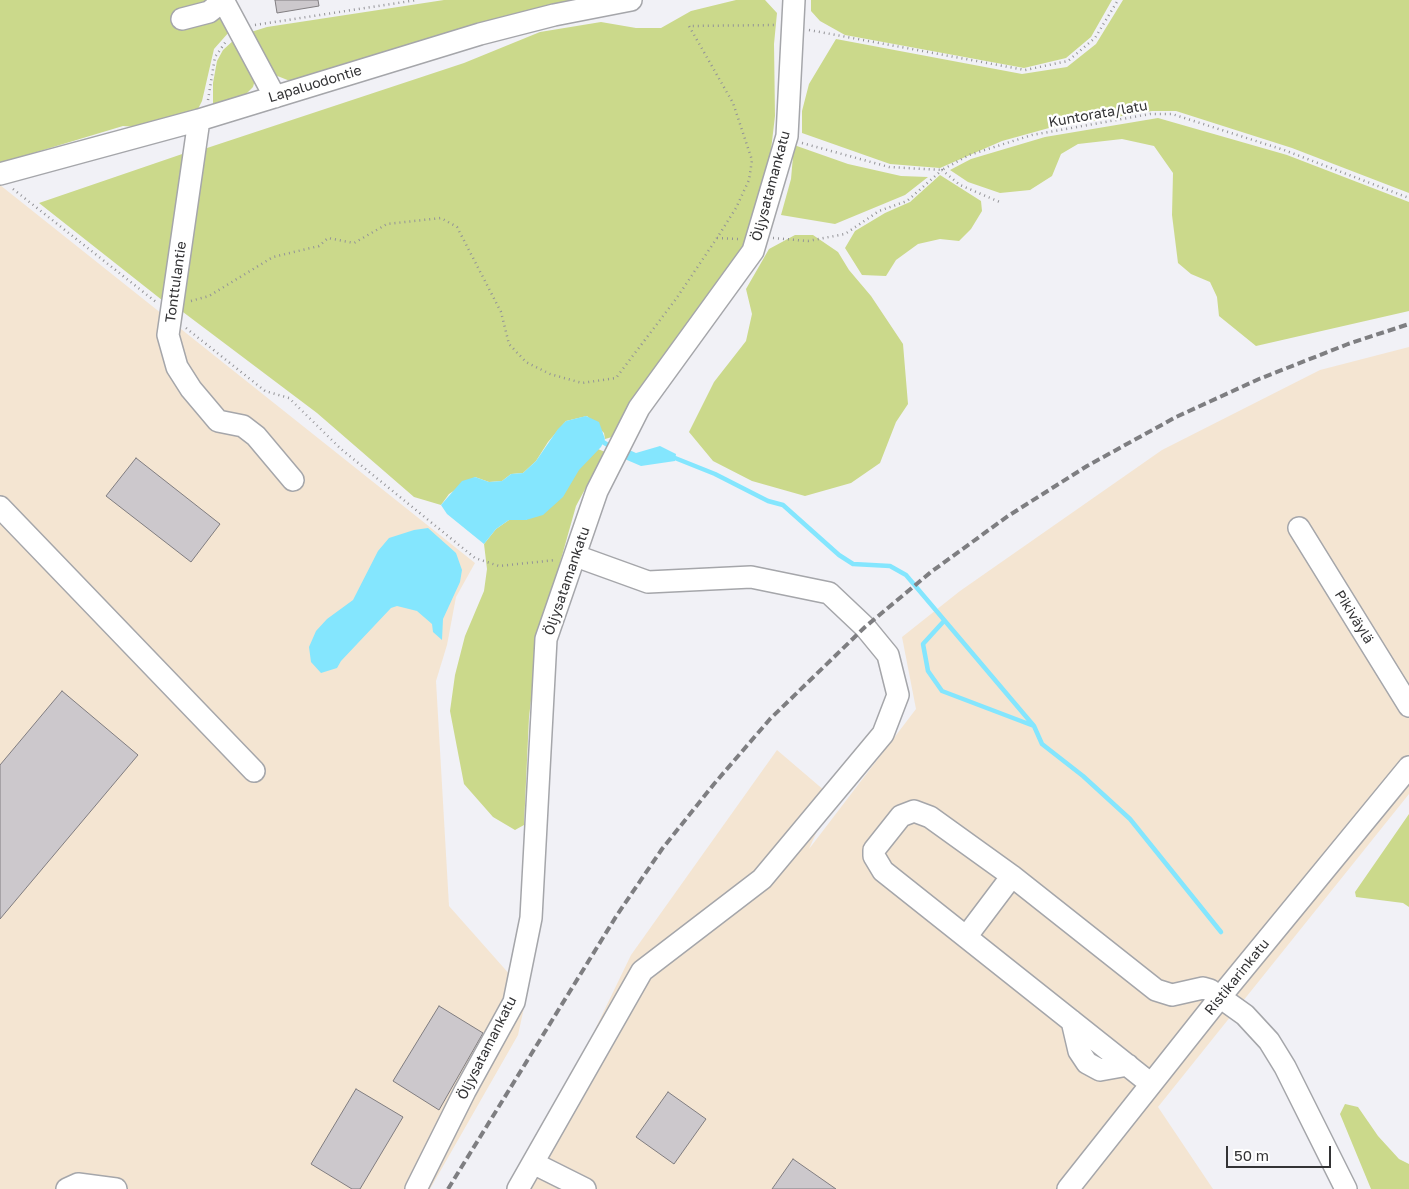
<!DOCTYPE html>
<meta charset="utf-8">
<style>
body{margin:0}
#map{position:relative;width:1409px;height:1189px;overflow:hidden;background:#f1f1f6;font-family:"Golos Text",sans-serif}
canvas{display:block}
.scale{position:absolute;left:1226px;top:1146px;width:105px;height:22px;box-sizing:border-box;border:2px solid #333335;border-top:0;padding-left:6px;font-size:15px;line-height:18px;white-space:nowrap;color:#333335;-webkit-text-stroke:4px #fff;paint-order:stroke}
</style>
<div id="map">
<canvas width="1409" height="1189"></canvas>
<div class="scale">50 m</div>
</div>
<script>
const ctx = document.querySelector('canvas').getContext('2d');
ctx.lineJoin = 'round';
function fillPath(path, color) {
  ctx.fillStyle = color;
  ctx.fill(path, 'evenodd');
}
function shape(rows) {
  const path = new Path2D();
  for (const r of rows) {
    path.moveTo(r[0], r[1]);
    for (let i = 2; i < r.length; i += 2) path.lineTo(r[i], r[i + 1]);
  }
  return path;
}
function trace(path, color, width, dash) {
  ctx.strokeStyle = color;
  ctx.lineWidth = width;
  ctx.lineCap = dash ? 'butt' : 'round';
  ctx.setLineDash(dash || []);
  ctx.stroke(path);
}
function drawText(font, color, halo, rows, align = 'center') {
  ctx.font = font + ' "Golos Text",sans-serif';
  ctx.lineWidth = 4.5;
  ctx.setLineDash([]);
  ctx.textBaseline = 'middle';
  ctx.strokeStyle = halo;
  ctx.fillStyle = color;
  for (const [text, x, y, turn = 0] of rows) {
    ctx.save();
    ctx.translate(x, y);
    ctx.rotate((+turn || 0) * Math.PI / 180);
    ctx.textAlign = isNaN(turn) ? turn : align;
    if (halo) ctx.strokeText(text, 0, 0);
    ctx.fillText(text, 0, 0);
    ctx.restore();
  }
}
fillPath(shape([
 [0,185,475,563,456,597,447,645,436,681,449,906,527,994,518,1035,430,1189,0,1189],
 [1409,347,1409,794,1158,1107,1213,1189,518,1189,631,955,777,750,832,797,809,849,916,709,902,637,960,591,1162,450,1320,370]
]), '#f4e5d2');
fillPath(shape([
 [0,0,211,0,214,16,224,21,229,32,214,49,202,101,198,109,137,127,123,126,0,163],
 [444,0,585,0,428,39,290,81,275,75,251,32,267,27],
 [736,0,765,0,777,13,774,44,775,116,765,201,737,265,639,390,612,437,605,439,604,433,587,416,566,421,548,442,536,461,523,473,511,474,502,481,489,482,475,477,449,494,441,505,414,497,317,413,179,309,201,150,464,63,540,32,601,22,636,28,661,28,691,11],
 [811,0,1112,0,1091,37,1066,58,1024,68,845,35,820,21,811,11],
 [1123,0,1409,0,1409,193,1292,148,1176,111,1152,111,1049,128,1002,141,940,168,890,164,802,133,802,111,809,84,836,39,1022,74,1067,67,1096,44],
 [235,39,255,80,253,87,243,97,213,105,213,83,217,61,223,50],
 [1158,118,1287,155,1409,202,1409,311,1256,346,1219,316,1217,297,1210,282,1191,274,1178,263,1172,215,1173,173,1154,146,1122,139,1078,144,1061,154,1052,176,1030,190,1000,193,968,182,950,170,971,159,1045,137],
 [794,145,848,164,901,176,928,177,905,195,835,224,781,215,791,179],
 [191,151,167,304,39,203],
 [940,175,981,201,982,211,971,229,959,241,940,239,918,244,896,260,886,276,862,275,845,248,855,231,885,213,910,202],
 [795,235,813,235,838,252,849,270,871,296,903,344,908,404,896,422,880,463,851,483,805,496,752,481,713,461,689,432,714,382,746,341,752,314,746,289,769,249],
 [598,449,605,452,576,506,538,641,529,717,524,825,515,830,493,817,464,784,450,711,455,675,465,636,484,591,487,569,484,544,496,529,509,520,526,520],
 [1409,814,1409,907,1403,903,1356,897,1355,892],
 [1345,1104,1358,1107,1378,1136,1399,1159,1409,1164,1409,1189,1371,1189,1340,1114]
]), '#cbd98b');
fillPath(shape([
 [586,416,599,422,605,439,601,447,579,470,563,497,543,515,526,520,509,520,496,529,484,544,447,514,441,505,462,481,475,477,489,482,502,481,511,474,523,473,536,461,558,429,566,421],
 [660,446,676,454,675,461,641,466,620,457,625,448,636,453],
 [428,528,456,553,462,570,460,582,443,619,442,640,433,632,432,624,417,611,397,606,391,608,341,661,337,668,321,673,311,662,309,647,316,631,327,619,353,600,378,551,389,538,414,530]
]), '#84e6fe');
trace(shape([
 [603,442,611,447],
 [675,458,715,474,768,501,783,505,839,555,853,564,890,566,906,575,1034,726,1042,744,1083,776,1130,819,1221,932],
 [944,621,923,644,928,671,942,691,1034,726]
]), '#84e6fe', 4.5);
const building = shape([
 [275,0,318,0,319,6,277,13,275,0],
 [136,458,220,524,191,562,106,496,136,458],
 [62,691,138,755,0,919,0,765,62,691],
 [439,1006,483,1033,439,1110,393,1081,439,1006],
 [356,1089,403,1117,360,1189,352,1189,311,1164,356,1089],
 [668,1092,706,1119,674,1164,636,1137,668,1092],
 [793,1159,836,1189,772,1189,793,1159]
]);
fillPath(building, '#ccc8cc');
trace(building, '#807d80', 1);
const minor = shape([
 [223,0,275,97],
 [182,19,209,12,223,1],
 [199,120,168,335,177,367,191,389,218,421,243,426,256,436,293,480],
 [0,174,199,120,480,34,554,15,631,0],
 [0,507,254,771],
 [1299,528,1409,706],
 [966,937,1012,876],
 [1072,1021,1079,1051,1087,1063,1100,1070,1128,1065],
 [1151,1084,883,871,874,856,874,850,901,816,914,811,930,817,1012,876,1156,990,1172,995,1203,988,1210,990,1245,1015,1269,1041,1285,1067,1346,1189],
 [533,1163,585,1189],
 [67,1189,78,1184,116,1189],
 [416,1189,465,1091,514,1002,531,918,546,639,597,491,639,408,753,251,787,136,794,0],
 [518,1189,642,971,762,879,883,734,898,695,888,655,865,627,829,593,751,577,648,582,576,556],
 [1068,1189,1221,996,1409,767]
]);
trace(minor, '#a5a6aa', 24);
trace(shape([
 [255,25,417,0],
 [809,30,1025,70,1068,61,1095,38,1118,0],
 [208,100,215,57,227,40],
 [802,143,889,167,942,170,969,155,1032,135,1150,114,1172,114,1284,150,1409,198],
 [13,189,156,302],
 [717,238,738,239],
 [773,238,808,241,845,234,879,211,907,201,942,170,960,185,1002,203],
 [191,301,209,296,273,257,319,246,328,238,354,243,387,224,441,218,457,227,501,312,509,344,526,362,550,374,582,383,616,378,676,299,717,238,736,208,749,180,752,160,733,103,689,26,777,25],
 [186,328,265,391,289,398,341,449,475,558,499,566,556,560]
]), '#939397', 2.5, [1, 4]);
trace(minor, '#fff', 21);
trace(shape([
 [448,1189,617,915,662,849,714,784,770,719,865,627,931,572,1008,516,1087,466,1176,417,1259,379,1348,344,1409,324]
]), '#7e7e81', 4, [8, 4]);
drawText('14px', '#333335', '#fff', [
 ["Lapaluodontie",315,84,-17],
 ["Kuntorata/latu",1098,114,-10],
 ["Öljysatamankatu",771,186,-75],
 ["Tonttulantie",176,282,-82],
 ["Öljysatamankatu",567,581,-71],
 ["Pikiväylä",1354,617,58],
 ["Ristikarinkatu",1237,977,-51],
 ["Öljysatamankatu",487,1048,-63]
]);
</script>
